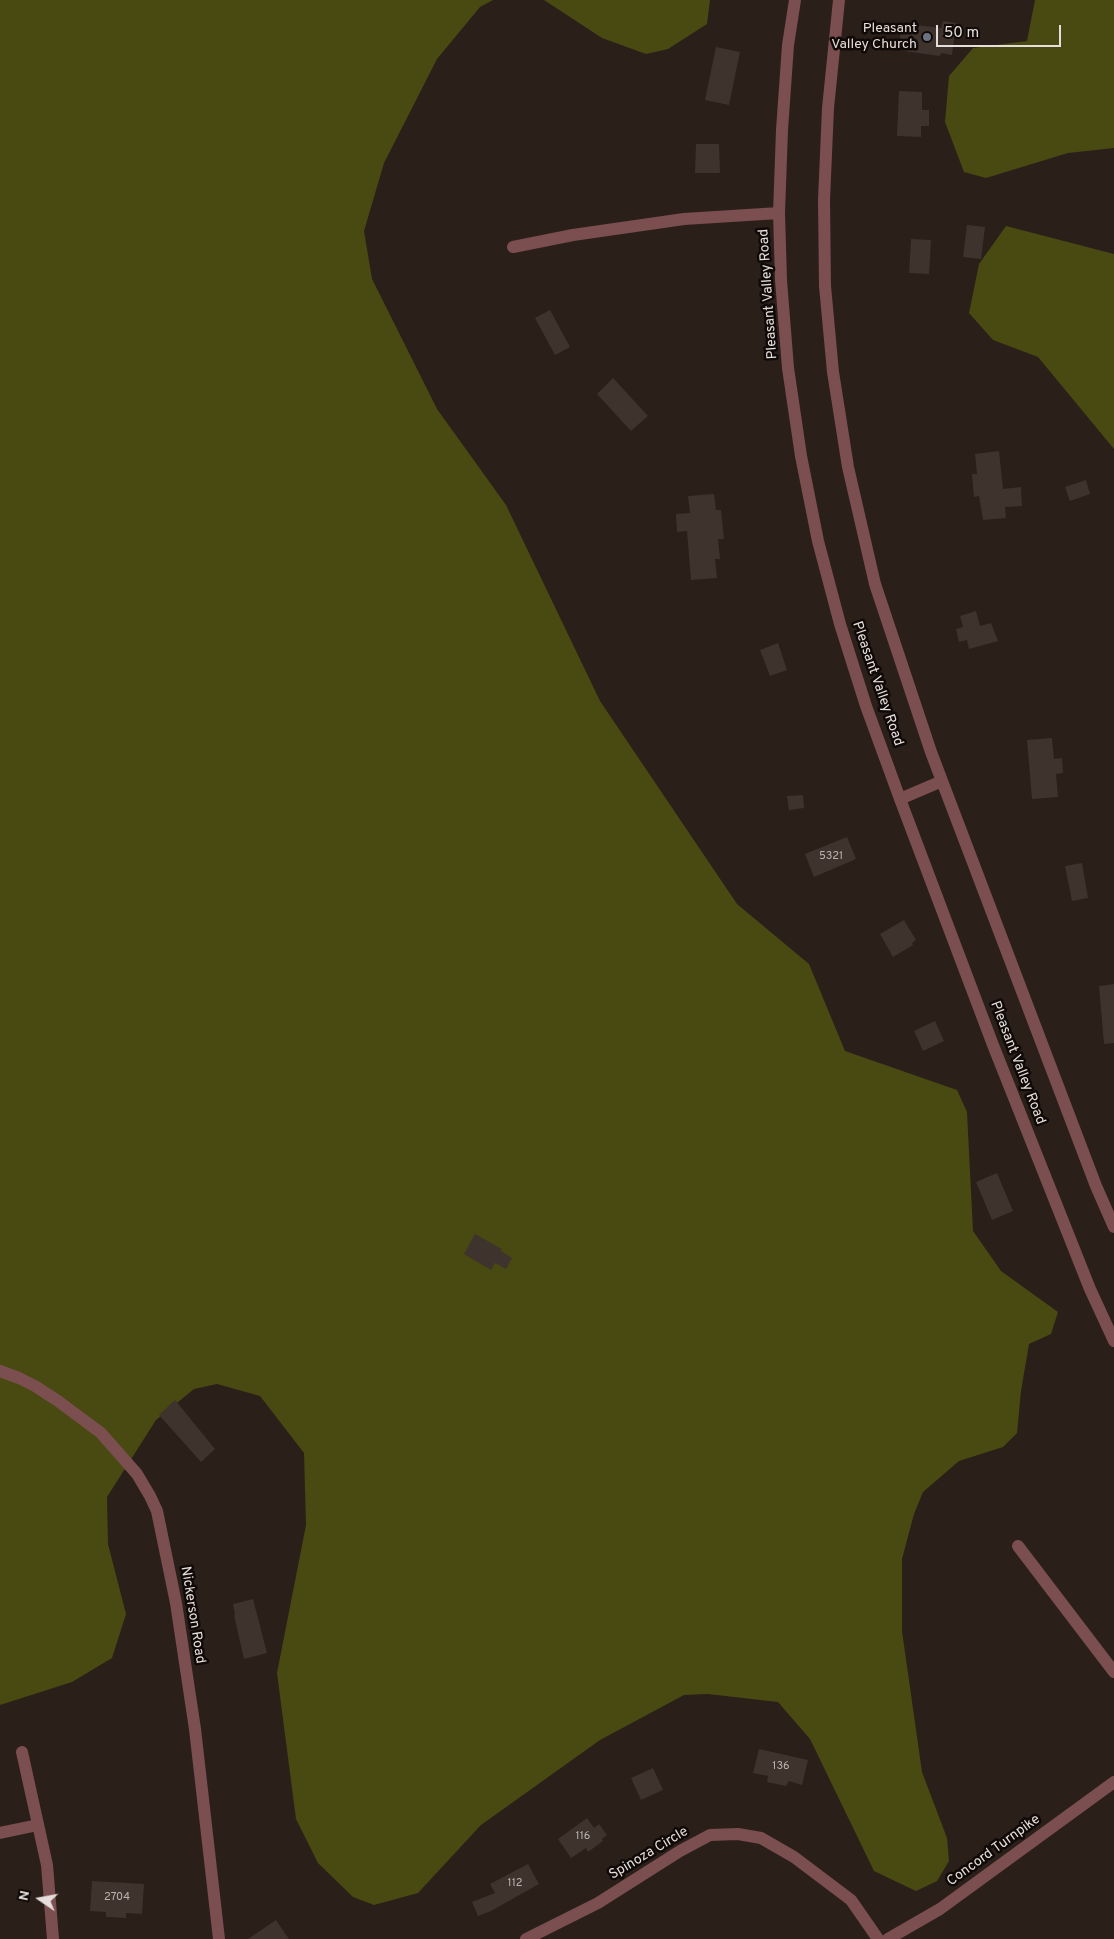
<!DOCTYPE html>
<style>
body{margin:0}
#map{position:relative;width:1114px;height:1939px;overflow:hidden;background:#2b1f1a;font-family:Overpass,sans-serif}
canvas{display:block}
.north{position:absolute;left:15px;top:1874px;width:50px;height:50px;-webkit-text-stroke:4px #0f0a08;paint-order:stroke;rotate:282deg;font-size:14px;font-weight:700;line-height:20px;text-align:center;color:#e6dedb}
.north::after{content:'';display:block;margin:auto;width:18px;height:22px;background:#e6dedb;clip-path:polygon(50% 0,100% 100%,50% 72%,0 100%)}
.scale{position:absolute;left:936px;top:25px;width:125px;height:22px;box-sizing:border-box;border:2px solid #e6dedb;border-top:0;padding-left:6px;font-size:15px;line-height:18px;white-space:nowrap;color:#e6dedb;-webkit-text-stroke:4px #0f0a08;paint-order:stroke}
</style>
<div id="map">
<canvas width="1114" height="1939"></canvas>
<div class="north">N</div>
<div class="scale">50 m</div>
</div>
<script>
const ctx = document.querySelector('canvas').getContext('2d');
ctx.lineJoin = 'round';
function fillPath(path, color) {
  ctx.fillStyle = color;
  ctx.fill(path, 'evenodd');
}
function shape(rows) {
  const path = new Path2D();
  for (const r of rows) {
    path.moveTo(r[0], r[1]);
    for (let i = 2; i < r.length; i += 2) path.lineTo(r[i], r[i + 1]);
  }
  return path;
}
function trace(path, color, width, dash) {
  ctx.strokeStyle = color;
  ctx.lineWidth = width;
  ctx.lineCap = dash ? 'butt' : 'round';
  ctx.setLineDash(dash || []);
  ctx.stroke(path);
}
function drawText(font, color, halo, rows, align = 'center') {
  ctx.font = font + ' Overpass,sans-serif';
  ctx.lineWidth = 5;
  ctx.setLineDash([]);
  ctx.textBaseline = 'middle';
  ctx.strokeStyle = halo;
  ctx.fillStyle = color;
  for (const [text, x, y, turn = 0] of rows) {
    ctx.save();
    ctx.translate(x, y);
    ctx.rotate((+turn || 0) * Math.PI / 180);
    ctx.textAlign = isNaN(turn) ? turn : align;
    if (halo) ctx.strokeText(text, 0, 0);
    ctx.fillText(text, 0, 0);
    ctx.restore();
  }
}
fillPath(shape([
 [0,0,493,0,480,7,437,59,384,163,364,231,372,279,437,409,506,505,600,701,737,904,809,964,845,1051,957,1090,967,1112,973,1231,1001,1271,1058,1312,1051,1334,1029,1344,1021,1391,1017,1433,1003,1447,959,1461,923,1492,914,1514,902,1559,902,1631,922,1772,947,1838,949,1861,937,1881,916,1891,874,1871,810,1739,778,1702,708,1694,684,1695,600,1740,481,1825,418,1893,374,1905,353,1897,318,1863,296,1819,277,1673,306,1525,304,1453,260,1396,217,1384,194,1389,156,1420,107,1497,108,1544,126,1614,112,1658,72,1682,0,1705],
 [544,0,710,0,707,24,668,49,646,54,602,38],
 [1035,0,1114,0,1114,148,1068,153,986,178,964,172,945,122,949,76,973,48,1027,41],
 [1006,226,1114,254,1114,449,1038,357,993,340,969,313,979,264]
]), '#494912');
fillPath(shape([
 [943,21,956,23,952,55,941,53,940,56,904,51,904,47,899,47,901,27,907,28,907,24,941,28],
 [716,47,740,52,729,105,705,100],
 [899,91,922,92,922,110,929,110,929,126,921,126,921,137,897,136],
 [696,144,719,144,720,173,695,173],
 [967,225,985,227,981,259,963,257],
 [911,239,931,240,929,274,909,273],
 [550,310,570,347,555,355,535,318],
 [613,378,648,416,631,431,597,394],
 [999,451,1003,489,1021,487,1022,506,1005,507,1006,518,983,520,979,496,974,497,972,474,977,474,975,454],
 [1086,480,1090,494,1070,501,1065,487],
 [714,494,716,510,721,510,724,539,718,539,720,559,715,559,717,578,691,580,687,531,677,532,676,514,690,513,688,496],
 [976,611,980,626,991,623,998,641,969,649,967,640,959,642,956,629,963,627,960,616],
 [778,643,787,670,770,676,760,650],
 [1052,738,1054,759,1062,758,1063,773,1056,774,1058,797,1032,799,1027,740],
 [803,795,804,808,789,810,787,796],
 [847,837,856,859,814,877,805,854],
 [1082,863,1088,898,1072,901,1065,866],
 [904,920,916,940,912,943,913,945,893,957,880,934],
 [1114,984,1114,1043,1104,1044,1099,986],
 [935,1021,944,1041,923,1051,914,1031],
 [997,1173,1013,1211,992,1220,976,1182],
 [475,1234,502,1249,501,1251,512,1258,506,1269,495,1263,491,1270,464,1254],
 [175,1400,215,1449,201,1462,159,1415],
 [253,1599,267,1653,244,1659,234,1615,235,1615,233,1604],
 [759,1749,808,1760,802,1785,789,1781,786,1786,767,1782,768,1776,753,1773],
 [653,1768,663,1790,641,1800,631,1778],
 [587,1818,594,1828,599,1824,607,1835,602,1839,603,1841,588,1852,586,1848,571,1858,558,1839],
 [528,1864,539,1884,491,1911,478,1916,472,1902,495,1893,490,1884],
 [92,1881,144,1884,142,1914,126,1913,126,1918,106,1917,106,1912,90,1911],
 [276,1920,289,1939,248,1939]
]), '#3f332d');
trace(shape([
 [795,0,788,45,782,130,779,213,781,280,788,368,801,456,818,541,840,624,866,706,900,799,993,1045,1090,1289,1114,1341],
 [839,0,828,108,824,200,825,286,833,372,848,467,875,584,931,752,1096,1186,1114,1227],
 [513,247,573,235,684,219,779,213],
 [900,799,942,781],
 [0,1371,19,1378,35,1386,58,1401,101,1433,137,1474,150,1496,157,1511,176,1603,195,1729,219,1939],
 [1018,1546,1114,1672],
 [22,1752,47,1865,53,1939],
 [0,1833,38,1825],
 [526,1939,598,1903,680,1851,710,1835,738,1834,761,1838,794,1857,851,1900,878,1939],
 [888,1939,940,1909,1114,1782]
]), '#7b4e4f', 12);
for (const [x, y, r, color] of [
 [927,37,5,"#6b7280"]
]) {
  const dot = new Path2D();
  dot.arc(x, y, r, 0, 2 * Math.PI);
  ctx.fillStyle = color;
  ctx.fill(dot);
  trace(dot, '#0f0a08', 2);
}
drawText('11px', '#bcb3b0', null, [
 ["5321",831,857],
 ["136",781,1767],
 ["116",583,1837],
 ["112",515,1884],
 ["2704",117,1898]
]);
drawText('14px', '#e6dedb', '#0f0a08', [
 ["Pleasant",917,29],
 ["Valley Church",917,45]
], 'right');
drawText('14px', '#e6dedb', '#0f0a08', [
 ["Pleasant Valley Road",769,294,-94],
 ["Pleasant Valley Road",877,684,71],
 ["Pleasant Valley Road",1017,1063,69],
 ["Nickerson Road",192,1615,81],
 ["Concord Turnpike",994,1851,-36],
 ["Spinoza Circle",649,1854,-31]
]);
</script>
